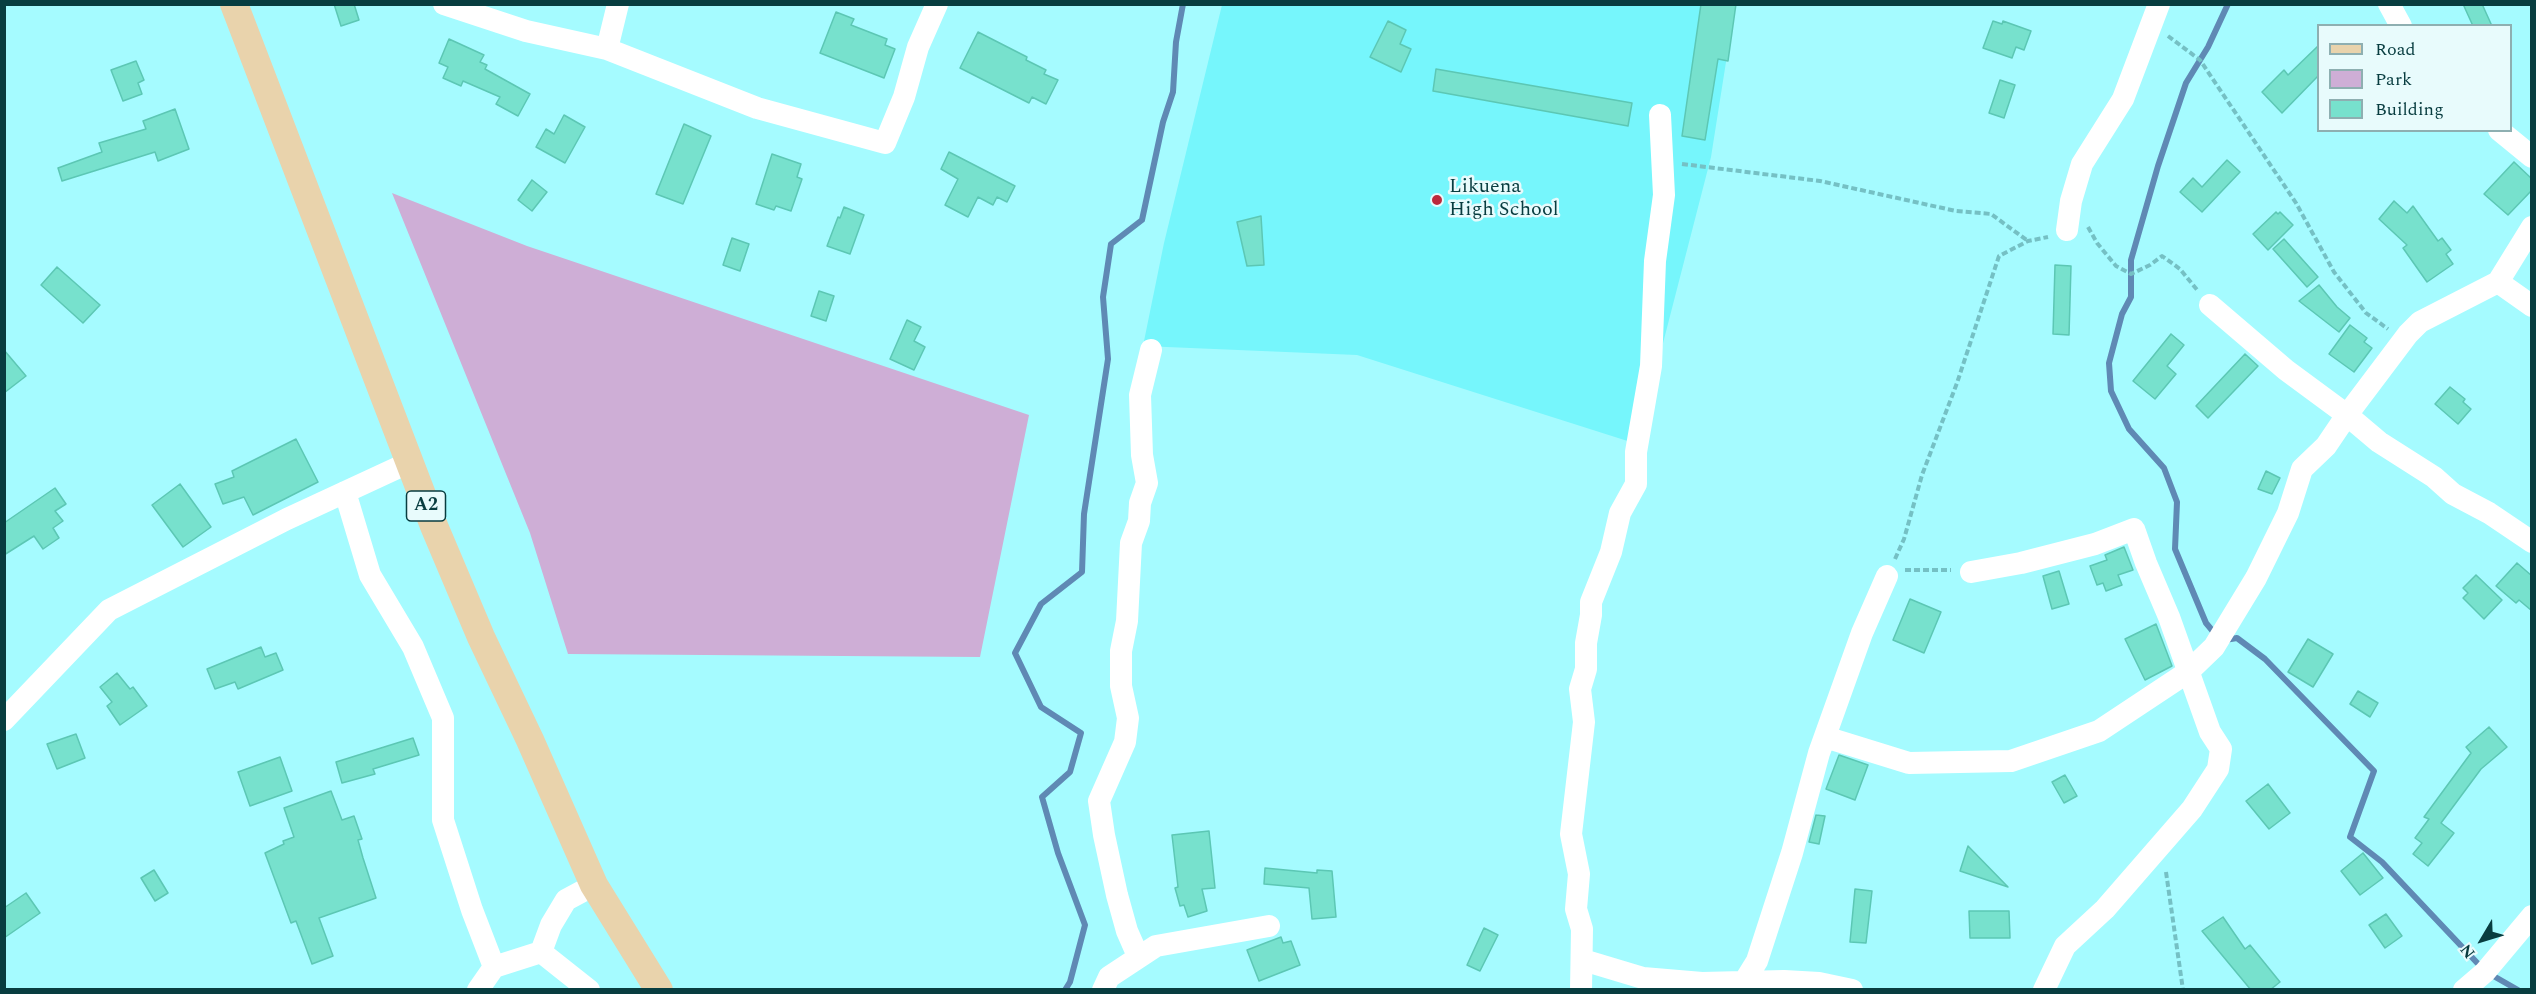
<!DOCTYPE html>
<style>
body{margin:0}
#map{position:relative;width:2536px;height:994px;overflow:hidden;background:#a5fbff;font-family:Spectral,serif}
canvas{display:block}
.frame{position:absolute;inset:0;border:6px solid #083d40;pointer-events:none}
.legend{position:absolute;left:2317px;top:24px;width:195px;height:108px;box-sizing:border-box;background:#e8fbfc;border:2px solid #8eafb1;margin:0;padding:8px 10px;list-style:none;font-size:18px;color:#083d40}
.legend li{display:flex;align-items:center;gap:12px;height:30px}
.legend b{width:30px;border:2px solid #8eafb1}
.north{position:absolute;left:2452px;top:910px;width:60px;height:60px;-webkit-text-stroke:4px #e8fbfc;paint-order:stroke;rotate:232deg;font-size:16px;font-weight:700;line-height:24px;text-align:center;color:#083d40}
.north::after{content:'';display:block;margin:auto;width:21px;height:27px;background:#083d40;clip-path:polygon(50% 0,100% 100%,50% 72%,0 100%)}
</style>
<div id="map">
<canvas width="2536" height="994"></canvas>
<div class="frame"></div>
<ul class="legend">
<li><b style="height:8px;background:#e9d3ac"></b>Road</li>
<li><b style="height:16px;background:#ceaed6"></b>Park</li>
<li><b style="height:16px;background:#77e1cd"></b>Building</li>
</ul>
<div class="north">N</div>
</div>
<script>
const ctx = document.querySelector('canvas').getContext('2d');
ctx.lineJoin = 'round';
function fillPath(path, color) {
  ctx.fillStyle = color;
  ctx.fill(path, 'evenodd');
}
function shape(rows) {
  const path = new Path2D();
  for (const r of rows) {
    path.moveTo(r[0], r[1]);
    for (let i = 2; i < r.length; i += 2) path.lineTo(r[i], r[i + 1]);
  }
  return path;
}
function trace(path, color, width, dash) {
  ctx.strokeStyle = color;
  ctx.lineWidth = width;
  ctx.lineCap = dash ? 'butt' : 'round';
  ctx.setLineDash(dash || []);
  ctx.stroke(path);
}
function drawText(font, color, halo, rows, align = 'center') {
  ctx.font = font + ' Spectral,serif';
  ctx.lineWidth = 5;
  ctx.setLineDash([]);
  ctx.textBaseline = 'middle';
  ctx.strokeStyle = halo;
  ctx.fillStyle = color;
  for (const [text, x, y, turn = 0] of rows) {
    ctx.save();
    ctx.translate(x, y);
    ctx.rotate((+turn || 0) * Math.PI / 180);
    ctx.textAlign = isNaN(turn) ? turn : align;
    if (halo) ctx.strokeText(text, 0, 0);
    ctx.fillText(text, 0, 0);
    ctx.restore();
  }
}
fillPath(shape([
 [1222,5,1735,5,1711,157,1637,444,1357,355,1143,346,1164,243]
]), '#76f6fc');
fillPath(shape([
 [392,193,527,246,1029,415,980,657,568,654,530,533]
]), '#ceaed6');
trace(shape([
 [2216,635,2206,623,2175,549,2177,502,2164,468,2129,429,2111,391,2109,363,2122,314,2131,297,2131,260,2158,166,2186,83,2208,47,2228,4],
 [2225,640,2237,638,2265,659,2374,771,2350,837,2382,862,2482,968],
 [2490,974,2518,990],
 [1065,990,1070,982,1085,925,1058,853,1042,797,1070,772,1081,733,1041,707,1015,653,1041,604,1082,572,1084,514,1108,359,1103,297,1111,244,1142,220,1163,122,1173,92,1176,42,1183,4]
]), '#5f89b4', 6);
const building = shape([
 [334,4,354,4,359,20,341,26,334,4],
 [1701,4,1736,4,1728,61,1718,59,1705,140,1682,136,1701,4],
 [2463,4,2482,4,2492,26,2473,26,2463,4],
 [836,12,854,19,851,25,887,39,885,45,895,49,884,78,820,53,836,12],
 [1388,21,1406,30,1400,44,1411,49,1401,72,1370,57,1388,21],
 [1993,21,2002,24,2003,21,2031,31,2024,50,2016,47,2012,58,1983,48,1993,21],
 [978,32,1027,57,1026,60,1046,70,1044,74,1058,80,1046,104,1032,97,1029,103,960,68,978,32],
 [449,39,484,55,480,62,487,65,485,69,530,94,518,116,496,104,500,97,463,81,461,86,443,78,448,67,439,63,449,39],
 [2319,45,2319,75,2282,113,2262,92,2284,70,2288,75,2319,45],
 [136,61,144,80,138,83,142,94,123,101,111,70,136,61],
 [1436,69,1632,103,1628,126,1433,91,1436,69],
 [2000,80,2015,85,2004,118,1989,113,2000,80],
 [175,109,189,149,158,161,155,152,62,181,58,168,102,152,99,143,146,129,143,121,175,109],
 [564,115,585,127,565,163,536,147,546,129,554,134,564,115],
 [684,124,711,136,683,204,656,194,684,124],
 [949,152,1015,186,1007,202,997,197,993,205,978,197,968,217,945,205,958,179,941,169,949,152],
 [772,154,801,164,797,177,802,179,791,211,776,206,774,210,756,204,772,154],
 [2227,160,2240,172,2202,212,2180,192,2193,178,2202,187,2227,160],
 [2514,162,2532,179,2532,190,2508,215,2484,194,2514,162],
 [532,180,547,192,532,211,518,200,532,180],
 [2394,201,2407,213,2413,206,2438,241,2442,238,2451,250,2446,254,2453,264,2427,282,2403,248,2407,245,2379,219,2394,201],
 [844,207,864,215,850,254,827,246,838,217,840,218,844,207],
 [2276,212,2278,214,2280,212,2293,225,2268,250,2253,234,2276,212],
 [1261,216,1264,265,1247,266,1237,222,1261,216],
 [732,238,749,244,740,271,723,265,732,238],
 [2284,239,2318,277,2307,287,2273,249,2284,239],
 [2055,265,2071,266,2069,335,2053,334,2055,265],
 [57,267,100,305,83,323,41,285,57,267],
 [2319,285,2337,307,2350,318,2339,332,2299,301,2319,285],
 [819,291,834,296,826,321,811,316,819,291],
 [907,320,921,327,914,341,925,347,914,370,890,359,907,320],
 [2350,325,2367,338,2364,342,2372,348,2354,372,2329,354,2350,325],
 [2171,334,2184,345,2167,366,2176,374,2155,399,2133,381,2171,334],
 [4,350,26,376,4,393,4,350],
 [2245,354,2258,366,2208,418,2196,406,2245,354],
 [2450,387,2465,399,2463,402,2471,409,2458,424,2435,404,2450,387],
 [296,439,318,482,253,515,244,497,223,504,215,484,234,477,232,471,296,439],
 [2266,471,2280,478,2272,494,2258,489,2266,471],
 [180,484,211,527,183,547,152,505,180,484],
 [55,488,66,504,55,511,63,521,53,528,59,538,43,549,34,536,4,555,4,523,55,488],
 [2124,547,2133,570,2118,575,2122,585,2106,591,2103,583,2097,585,2090,566,2107,560,2105,555,2124,547],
 [2517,563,2532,576,2532,611,2519,600,2516,603,2496,586,2517,563],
 [2059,571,2069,604,2052,609,2043,576,2059,571],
 [2476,575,2502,600,2484,619,2463,598,2468,593,2463,588,2476,575],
 [1910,599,1941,612,1924,653,1893,640,1910,599],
 [2156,624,2172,666,2145,680,2125,639,2156,624],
 [2308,639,2333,654,2313,687,2288,672,2308,639],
 [261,647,265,657,276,653,283,670,238,689,235,682,215,689,207,669,261,647],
 [117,673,130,689,133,687,147,706,120,725,107,706,112,702,100,687,117,673],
 [2358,691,2378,703,2370,717,2350,704,2358,691],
 [2489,727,2507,747,2481,769,2441,823,2454,833,2428,866,2413,854,2422,843,2415,838,2429,819,2424,817,2471,753,2466,747,2489,727],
 [76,734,85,758,57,769,47,744,76,734],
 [413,738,419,755,373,769,375,774,342,783,336,762,413,738],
 [1839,755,1868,765,1855,800,1826,789,1839,755],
 [280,757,292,791,250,806,238,772,280,757],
 [2065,775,2077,796,2064,803,2052,782,2065,775],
 [2268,784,2290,813,2269,829,2246,801,2268,784],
 [331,791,342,820,354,816,362,839,358,840,363,858,376,898,319,918,333,956,312,964,296,921,291,923,265,853,284,844,283,841,294,837,284,808,331,791],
 [1816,815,1825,816,1819,844,1809,842,1816,815],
 [1209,831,1215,888,1202,889,1207,911,1188,917,1184,905,1180,906,1175,888,1178,887,1172,835,1209,831],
 [1968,846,2008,887,1960,871,1968,846],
 [2363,853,2383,878,2360,895,2341,871,2363,853],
 [1265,868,1317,873,1317,870,1332,871,1336,917,1312,919,1309,888,1264,884,1265,868],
 [154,870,168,893,155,901,141,878,154,870],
 [1855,889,1872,891,1866,943,1850,942,1855,889],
 [26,893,40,913,4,938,4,908,26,893],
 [1969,911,2009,911,2010,938,1970,938,1969,911],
 [2386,914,2402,936,2385,948,2369,925,2386,914],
 [2223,917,2245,949,2250,945,2280,982,2270,990,2251,990,2202,931,2223,917],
 [1484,928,1498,935,1480,971,1467,965,1484,928],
 [1281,937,1283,943,1291,941,1300,965,1259,981,1247,950,1281,937]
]);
fillPath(building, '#77e1cd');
trace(building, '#5cc7b4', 1.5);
trace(shape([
 [2168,36,2200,60,2296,203,2334,272,2366,313,2388,329],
 [1682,164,1820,181,1956,211,1991,214,2028,241],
 [2088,227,2097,243,2116,266,2131,274,2150,265,2162,256,2180,269,2198,291],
 [1895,559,1904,539,1922,475,1957,383,1999,256,2028,241,2048,237],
 [1905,570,1951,570],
 [2166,872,2183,990]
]), '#75c0c4', 4, [6, 3]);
trace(shape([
 [444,4,526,31,607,49,757,108,885,143,904,97,918,47,937,4],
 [2389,4,2401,26],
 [607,49,618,4],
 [2499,130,2532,157],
 [2067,230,2071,201,2082,164,2123,99,2159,4],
 [2498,282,2532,306],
 [2210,305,2286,370,2347,415,2379,442,2434,477,2453,494,2489,513,2532,542],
 [345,492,370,575,413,647,443,718,443,820,472,910,494,967],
 [1971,572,2021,563,2095,544,2134,529,2146,563,2169,617,2210,732,2221,749,2218,769,2192,809,2105,909,2065,946,2044,990],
 [4,720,109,610,287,519,410,462],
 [1825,737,1909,763,2011,761,2099,731,2188,672,2214,647,2256,578,2288,513,2302,469,2326,446,2347,415,2408,334,2420,322,2498,282,2532,227],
 [541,952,589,990],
 [1138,956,1127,931,1117,895,1104,835,1099,801,1125,742,1128,718,1121,686,1121,651,1127,621,1131,543,1139,521,1140,503,1147,483,1142,455,1140,395,1151,350],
 [1583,960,1643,978,1702,983,1784,981,1819,983,1852,990],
 [1744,982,1757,961,1792,853,1819,753,1862,633,1887,576],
 [478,990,494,967,541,952,551,925,566,900,594,885],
 [1103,990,1109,977,1156,946,1269,926],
 [1581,990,1582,929,1576,909,1579,874,1571,834,1584,722,1580,689,1586,669,1586,643,1591,615,1591,602,1611,552,1620,513,1636,484,1636,452,1651,366,1655,261,1664,195,1660,115],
 [2464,990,2485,972,2532,916]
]), '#fff', 22);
trace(shape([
 [234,4,434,526,481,637,530,740,594,885,659,990]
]), '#e9d3ac', 28);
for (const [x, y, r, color] of [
 [1437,200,6,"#bb2a3c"]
]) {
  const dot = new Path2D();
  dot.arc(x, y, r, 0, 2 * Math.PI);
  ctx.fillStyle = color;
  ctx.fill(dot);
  trace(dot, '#e8fbfc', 2);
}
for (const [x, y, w] of [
 [426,506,39]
]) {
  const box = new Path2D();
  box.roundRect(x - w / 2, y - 15, w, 30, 4.5);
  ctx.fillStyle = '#e8fbfc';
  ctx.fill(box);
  trace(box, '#083d40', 1.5);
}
drawText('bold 18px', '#083d40', null, [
 ["A2",426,506]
]);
drawText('20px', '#083d40', '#e8fbfc', [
 ["Likuena",1449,188],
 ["High School",1449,211]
], 'left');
</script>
